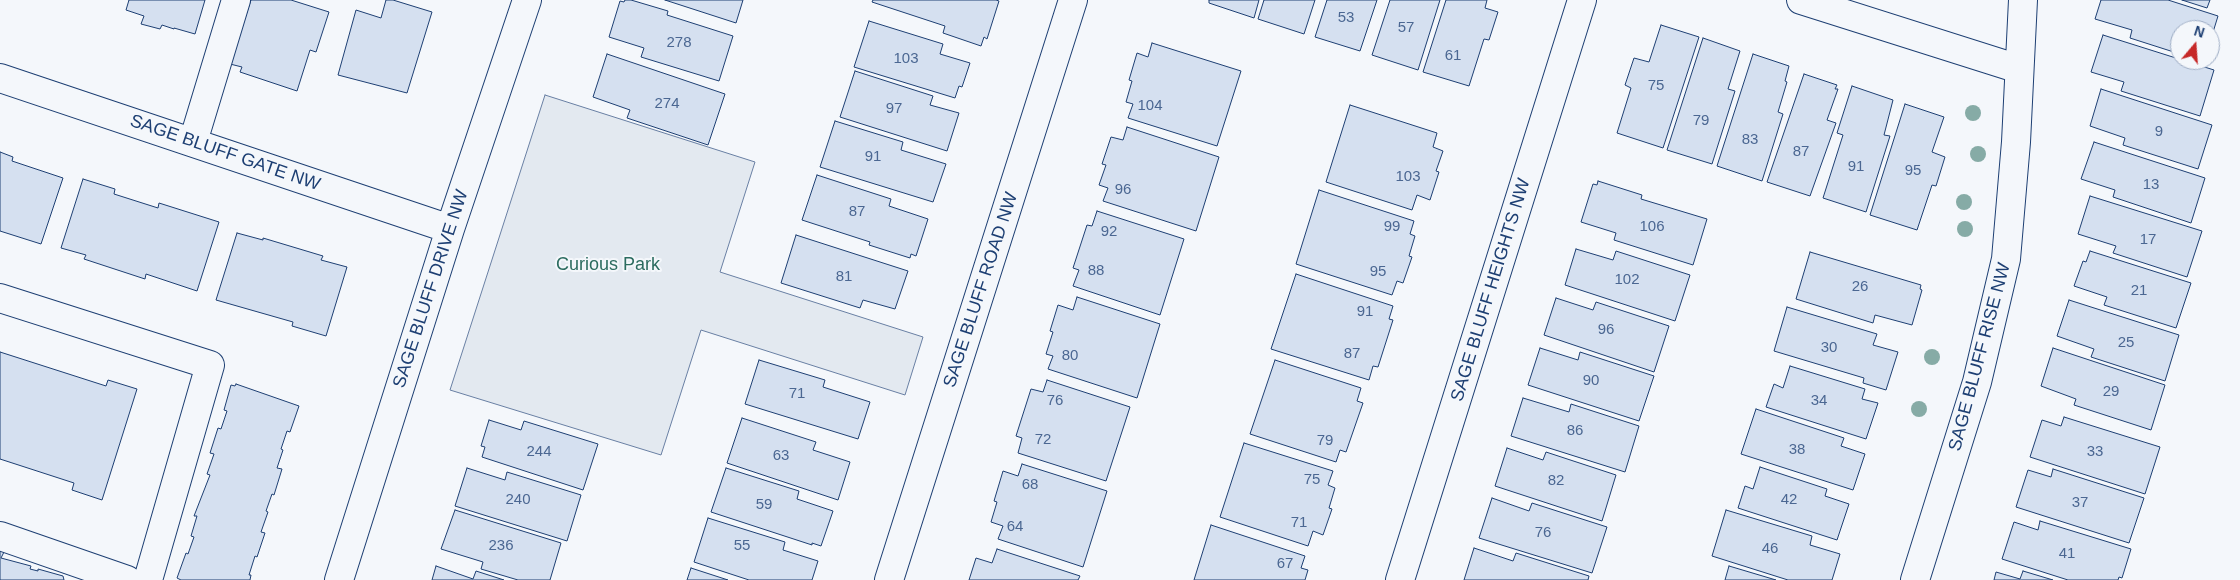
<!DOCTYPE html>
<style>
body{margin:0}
#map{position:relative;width:2240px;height:580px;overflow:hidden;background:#f4f7fb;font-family:Arial,sans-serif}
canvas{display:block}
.north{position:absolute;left:2170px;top:20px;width:50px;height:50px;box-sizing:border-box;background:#f4f7fb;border:1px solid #9eadc5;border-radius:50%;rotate:18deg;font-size:14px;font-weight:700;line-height:20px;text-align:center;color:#1d3f73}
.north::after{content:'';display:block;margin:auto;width:18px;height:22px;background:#c62828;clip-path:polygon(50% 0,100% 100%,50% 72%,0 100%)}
</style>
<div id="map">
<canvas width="2240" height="580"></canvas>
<div class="north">N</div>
</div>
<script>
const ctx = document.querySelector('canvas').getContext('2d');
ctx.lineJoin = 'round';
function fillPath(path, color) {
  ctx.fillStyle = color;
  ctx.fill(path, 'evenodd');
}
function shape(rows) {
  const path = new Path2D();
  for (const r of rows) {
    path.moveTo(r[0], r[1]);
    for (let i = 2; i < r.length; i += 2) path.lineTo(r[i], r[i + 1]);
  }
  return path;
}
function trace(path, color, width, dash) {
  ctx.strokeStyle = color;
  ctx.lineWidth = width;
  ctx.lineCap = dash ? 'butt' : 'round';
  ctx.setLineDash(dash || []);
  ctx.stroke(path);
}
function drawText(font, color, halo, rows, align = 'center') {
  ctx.font = font + ' Arial,sans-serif';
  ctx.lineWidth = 4;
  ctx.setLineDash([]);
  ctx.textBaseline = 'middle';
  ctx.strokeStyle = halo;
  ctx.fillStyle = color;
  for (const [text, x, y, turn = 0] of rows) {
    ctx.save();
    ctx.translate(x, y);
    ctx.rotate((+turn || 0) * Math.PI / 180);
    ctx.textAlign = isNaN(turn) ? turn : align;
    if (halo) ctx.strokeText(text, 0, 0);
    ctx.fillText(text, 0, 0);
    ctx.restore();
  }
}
const green = shape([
 [545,95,755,162,720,272,923,337,905,395,701,330,661,455,450,390,545,95]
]);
fillPath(green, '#e3e9f0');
trace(green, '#687fa3', 1);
const building = shape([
 [129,0,205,0,195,34,174,28,174,29,162,25,160,29,141,24,144,16,126,10,129,0],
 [251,0,291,0,329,12,316,52,310,50,297,91,240,72,242,67,230,64,251,0],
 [386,0,393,0,432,12,407,93,338,75,356,10,381,18,386,0],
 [625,0,631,0,668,11,667,15,733,36,719,81,641,57,644,48,609,37,620,1,624,2,625,0],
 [665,0,743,0,736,23,665,0],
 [873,0,996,0,999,1,987,39,984,37,981,46,943,33,945,26,872,2,873,0],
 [1209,0,1259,0,1254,18,1209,3,1209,0],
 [1264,0,1315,0,1304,34,1258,19,1264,0],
 [1327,0,1377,0,1360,51,1315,37,1327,0],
 [1390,0,1440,0,1418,70,1372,55,1390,0],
 [1446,0,1487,0,1485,8,1498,12,1489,40,1484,39,1469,86,1423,72,1446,0],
 [2101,0,2168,0,2218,16,2210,42,2210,30,2180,30,2180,54,2130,38,2132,30,2095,19,2101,0],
 [2182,0,2210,0,2207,8,2182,0],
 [869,21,943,44,940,54,970,63,962,87,959,86,955,98,854,67,869,21],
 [1661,25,1699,37,1663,148,1617,133,1631,88,1625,85,1634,58,1649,62,1661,25],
 [2103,35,2214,70,2200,116,2121,91,2124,82,2091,72,2103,35],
 [1703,38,1740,51,1728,89,1735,91,1712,164,1667,150,1703,38],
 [1152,43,1241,71,1217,146,1128,118,1133,104,1126,102,1132,81,1129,80,1137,53,1148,57,1152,43],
 [607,54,725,94,708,145,627,118,630,110,593,97,607,54],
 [1753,54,1789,66,1785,81,1787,82,1778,112,1783,114,1762,181,1717,166,1753,54],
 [855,71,933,96,930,105,959,113,947,151,840,117,855,71],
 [1804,74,1837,85,1835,89,1838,89,1827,120,1836,123,1810,196,1767,182,1804,74],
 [1852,86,1893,100,1884,135,1890,136,1866,212,1823,198,1843,135,1837,133,1852,86],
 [2101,89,2212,125,2198,169,2123,145,2125,138,2090,126,2101,89],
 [1905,104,1944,117,1932,152,1945,157,1936,186,1932,185,1917,230,1870,215,1905,104],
 [1350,105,1437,133,1433,147,1443,151,1436,171,1439,172,1430,200,1417,195,1412,210,1326,182,1350,105],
 [835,121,903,142,901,150,946,164,933,202,820,167,835,121],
 [1127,127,1219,157,1196,231,1103,201,1108,188,1099,185,1106,165,1102,164,1111,137,1123,140,1127,127],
 [2094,142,2205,178,2191,223,2113,197,2115,190,2081,179,2094,142],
 [0,152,13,157,12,161,63,178,41,244,0,231,0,152],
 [817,175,891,199,889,206,928,219,916,256,911,254,910,258,869,245,870,242,802,220,817,175],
 [83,179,115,189,114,194,158,208,159,203,219,222,197,291,146,274,145,279,84,259,86,255,61,248,83,179],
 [1598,181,1642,195,1641,199,1707,219,1693,265,1614,240,1616,233,1581,222,1593,184,1597,185,1598,181],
 [1319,190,1414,221,1410,234,1415,236,1409,256,1412,257,1403,283,1397,281,1392,295,1296,264,1319,190],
 [2090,196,2202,231,2187,277,2113,253,2116,246,2078,234,2090,196],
 [1097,211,1184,239,1160,315,1073,286,1079,270,1073,268,1087,225,1092,226,1097,211],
 [237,233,263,240,263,238,323,256,321,260,347,267,326,336,292,326,293,322,216,300,237,233],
 [796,235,908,271,895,309,863,300,860,308,781,283,796,235],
 [1576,249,1613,260,1616,251,1690,275,1675,321,1565,285,1576,249],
 [2090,251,2191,283,2176,328,2104,305,2107,297,2074,286,2083,261,2086,262,2090,251],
 [1810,252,1921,285,1920,289,1922,290,1912,325,1875,315,1873,323,1796,299,1810,252],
 [1296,274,1393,306,1389,319,1393,320,1378,367,1373,366,1369,380,1271,349,1296,274],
 [1077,297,1160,324,1137,398,1048,369,1053,356,1046,354,1053,332,1050,331,1058,305,1073,310,1077,297],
 [1556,298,1593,310,1596,302,1669,326,1654,372,1544,335,1556,298],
 [2069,300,2179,335,2165,381,2091,357,2094,349,2057,336,2069,300],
 [1787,307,1877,334,1873,345,1898,352,1886,390,1863,383,1864,378,1774,351,1787,307],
 [1540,348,1578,360,1580,352,1654,376,1639,421,1528,385,1540,348],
 [2053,348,2165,385,2151,430,2074,405,2076,399,2041,386,2053,348],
 [0,352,106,386,108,380,137,389,102,500,72,490,74,483,0,459,0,352],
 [759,360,825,380,823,387,870,402,858,439,745,404,759,360],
 [1275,360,1361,388,1357,401,1363,403,1346,452,1340,450,1336,462,1250,434,1275,360],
 [1790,366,1865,389,1862,399,1878,403,1866,439,1766,407,1774,384,1783,388,1790,366],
 [1047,380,1130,407,1106,481,1018,453,1022,438,1016,436,1031,389,1043,392,1047,380],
 [236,384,299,406,290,432,287,431,281,449,283,450,277,468,282,469,274,495,272,494,266,511,268,512,261,532,265,533,257,557,255,556,249,575,251,575,250,580,181,580,177,578,186,553,188,554,194,537,191,536,197,516,194,516,210,475,207,474,214,454,210,453,218,428,221,429,227,411,224,410,231,385,235,386,236,384],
 [1523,398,1569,412,1571,404,1639,426,1625,472,1511,436,1523,398],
 [1756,409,1844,438,1841,446,1865,454,1853,490,1741,454,1756,409],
 [2064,417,2160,447,2145,494,2030,457,2042,420,2061,426,2064,417],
 [742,418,816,442,813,450,850,462,838,500,727,463,742,418],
 [489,420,521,430,524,421,598,444,583,490,482,457,485,447,481,446,489,420],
 [1244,443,1333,471,1328,485,1335,488,1329,508,1332,509,1323,535,1313,531,1308,546,1220,517,1244,443],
 [1507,448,1543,460,1546,452,1616,475,1602,521,1495,486,1507,448],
 [1022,464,1107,491,1083,567,998,539,1003,526,991,522,997,502,994,501,1003,471,1018,476,1022,464],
 [1760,467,1827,489,1825,496,1849,504,1837,540,1738,508,1745,486,1753,489,1760,467],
 [467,468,505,480,507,472,581,495,567,541,455,506,467,468],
 [726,468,799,491,797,499,833,511,821,546,812,543,812,545,711,512,726,468],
 [2053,469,2144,498,2129,543,2016,507,2028,470,2051,477,2053,469],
 [1492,498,1529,511,1532,503,1607,527,1592,573,1479,538,1492,498],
 [455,510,561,543,550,580,518,580,481,569,483,562,441,549,455,510],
 [1726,510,1812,536,1810,545,1840,554,1832,580,1788,580,1712,556,1726,510],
 [708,518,785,542,783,550,818,561,812,580,749,580,694,562,708,518],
 [2040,521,2131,549,2122,578,2119,577,2118,580,2068,580,2002,559,2014,522,2038,530,2040,521],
 [1211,525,1305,556,1301,568,1308,570,1305,580,1194,580,1211,525],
 [1474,548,1513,561,1516,553,1589,576,1588,580,1464,580,1474,548],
 [997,549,1080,576,1078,580,969,580,976,558,992,563,997,549],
 [0,550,4,552,1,558,31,566,30,569,38,571,38,569,63,576,64,580,0,580,0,550],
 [436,566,473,579,476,571,504,580,432,580,436,566],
 [1729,566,1776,580,1725,580,1729,566],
 [691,568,728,580,687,580,691,568],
 [2023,571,2053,580,1994,580,1996,572,2020,579,2023,571]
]);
fillPath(building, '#d5e0f0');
trace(building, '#1d3f73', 1);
const minor = shape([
 [1801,0,2019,69],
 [0,78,450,229],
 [193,142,236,0],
 [0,298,210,365,148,580],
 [0,536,127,580],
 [339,580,450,229,527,0],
 [889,580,1073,0],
 [1400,580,1582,0],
 [1915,580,1977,382,2006,259,2016,142,2023,0]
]);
trace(minor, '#1d3f73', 30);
trace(minor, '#f4f7fb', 28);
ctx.fillStyle = '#86aba6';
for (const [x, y] of [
 [1973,113],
 [1978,154],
 [1964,202],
 [1965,229],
 [1932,357],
 [1919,409]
]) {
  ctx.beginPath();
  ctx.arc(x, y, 8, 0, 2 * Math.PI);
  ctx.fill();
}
drawText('15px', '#4b6792', null, [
 ["53",1346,18],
 ["57",1406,28],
 ["278",679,43],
 ["61",1453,56],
 ["103",906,59],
 ["75",1656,86],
 ["274",667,104],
 ["104",1150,106],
 ["97",894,109],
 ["79",1701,121],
 ["9",2159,132],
 ["83",1750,140],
 ["87",1801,152],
 ["91",873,157],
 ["91",1856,167],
 ["95",1913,171],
 ["103",1408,177],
 ["13",2151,185],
 ["96",1123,190],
 ["87",857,212],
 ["99",1392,227],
 ["106",1652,227],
 ["92",1109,232],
 ["17",2148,240],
 ["88",1096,271],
 ["95",1378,272],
 ["81",844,277],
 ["102",1627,280],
 ["26",1860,287],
 ["21",2139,291],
 ["91",1365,312],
 ["96",1606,330],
 ["25",2126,343],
 ["30",1829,348],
 ["87",1352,354],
 ["80",1070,356],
 ["90",1591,381],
 ["29",2111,392],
 ["71",797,394],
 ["76",1055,401],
 ["34",1819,401],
 ["86",1575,431],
 ["72",1043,440],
 ["79",1325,441],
 ["38",1797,450],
 ["244",539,452],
 ["33",2095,452],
 ["63",781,456],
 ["75",1312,480],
 ["82",1556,481],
 ["68",1030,485],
 ["240",518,500],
 ["42",1789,500],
 ["37",2080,503],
 ["59",764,505],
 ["71",1299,523],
 ["64",1015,527],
 ["76",1543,533],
 ["236",501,546],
 ["55",742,546],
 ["46",1770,549],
 ["41",2067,554],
 ["67",1285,564]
]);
drawText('18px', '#1d3f73', '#f4f7fb', [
 ["SAGE BLUFF GATE NW",225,153,19],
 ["SAGE BLUFF DRIVE NW",431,289,-72],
 ["SAGE BLUFF ROAD NW",981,290,-72],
 ["SAGE BLUFF HEIGHTS NW",1491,290,-73],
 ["SAGE BLUFF RISE NW",1980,357,-75]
]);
drawText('18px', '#2c6c60', '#f4f7fb', [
 ["Curious Park",608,265]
]);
</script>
